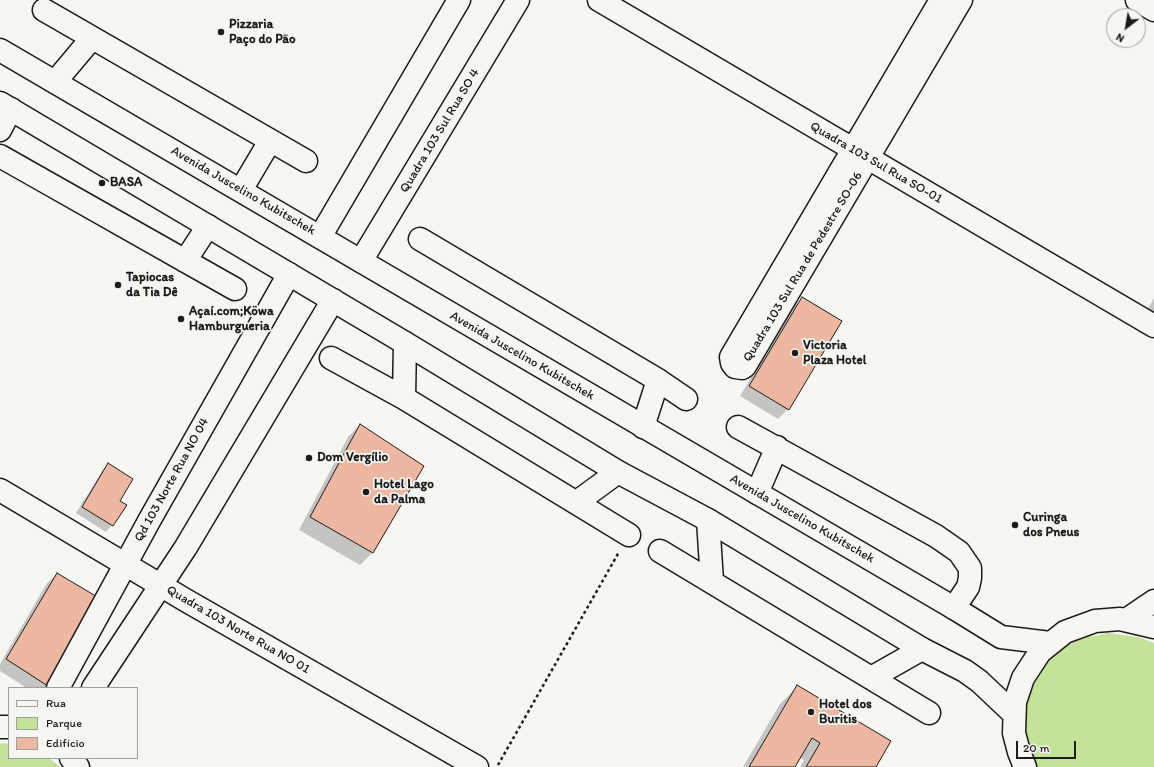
<!DOCTYPE html>
<meta charset="utf-8">
<style>
body{margin:0}
#map{position:relative;width:1154px;height:767px;overflow:hidden;background:#f6f6f2;font-family:Itim,sans-serif}
canvas{display:block}
.legend{position:absolute;left:8px;top:687px;width:130px;height:72px;box-sizing:border-box;background:#f6f6f2;border:1px solid #9f9f9c;margin:0;padding:5px 7px;list-style:none;font-size:12px;color:#1c1c1c}
.legend li{display:flex;align-items:center;gap:8px;height:20px}
.legend b{width:20px;border:1px solid #9f9f9c}
.north{position:absolute;left:1106px;top:8px;width:40px;height:40px;box-sizing:border-box;background:#f6f6f2;border:1px solid #9f9f9c;border-radius:50%;rotate:211deg;font-size:11px;font-weight:700;line-height:16px;text-align:center;color:#1c1c1c}
.north::after{content:'';display:block;margin:auto;width:14px;height:18px;background:#1c1c1c;clip-path:polygon(50% 0,100% 100%,50% 72%,0 100%)}
.scale{position:absolute;left:1016px;top:741px;width:60px;height:18px;box-sizing:border-box;border:2px solid #1c1c1c;border-top:0;padding-left:5px;font-size:12px;line-height:14px;white-space:nowrap;color:#1c1c1c;-webkit-text-stroke:3px #f6f6f2;paint-order:stroke}
</style>
<div id="map">
<canvas width="1154" height="767"></canvas>
<ul class="legend">
<li><b style="height:5px;background:#f6f6f2"></b>Rua</li>
<li><b style="height:11px;background:#c5e299"></b>Parque</li>
<li><b style="height:11px;background:#edb7a1"></b>Edifício</li>
</ul>
<div class="north">N</div>
<div class="scale">20 m</div>
</div>
<script>
const ctx = document.querySelector('canvas').getContext('2d');
ctx.lineJoin = 'round';
function fillPath(path, color) {
  ctx.fillStyle = color;
  ctx.fill(path, 'evenodd');
}
function shape(rows) {
  const path = new Path2D();
  for (const r of rows) {
    path.moveTo(r[0], r[1]);
    for (let i = 2; i < r.length; i += 2) path.lineTo(r[i], r[i + 1]);
  }
  return path;
}
function trace(path, color, width, dash) {
  ctx.strokeStyle = color;
  ctx.lineWidth = width;
  ctx.lineCap = dash ? 'butt' : 'round';
  ctx.setLineDash(dash || []);
  ctx.stroke(path);
}
function drawText(font, color, halo, rows, align = 'center') {
  ctx.font = font + ' Itim,sans-serif';
  ctx.lineWidth = 3.5;
  ctx.setLineDash([]);
  ctx.textBaseline = 'middle';
  ctx.strokeStyle = halo;
  ctx.fillStyle = color;
  for (const [text, x, y, turn = 0] of rows) {
    ctx.save();
    ctx.translate(x, y);
    ctx.rotate((+turn || 0) * Math.PI / 180);
    ctx.textAlign = isNaN(turn) ? turn : align;
    if (halo) ctx.strokeText(text, 0, 0);
    ctx.fillText(text, 0, 0);
    ctx.restore();
  }
}
fillPath(shape([
 [1108,633,1138,637,1154,643,1154,767,1037,767,1032,759,1024,730,1024,718,1028,695,1035,679,1053,655,1068,645,1084,638],
 [4,743,9,744,9,758,49,758,60,767,0,767,0,744]
]), '#c5e299');
fillPath(shape([
 [802,298,840,321,788,409,778,419,740,396,792,308],
 [1154,298,1154,319,1145,314],
 [360,425,373,552,360,565,299,530,348,437],
 [108,464,118,501,112,525,106,532,76,513,102,471],
 [57,574,48,686,45,688,27,688,0,671,0,664,47,583],
 [797,687,875,767,800,767,804,760,800,758,794,767,743,767,780,704]
]), '#0003');
const building = shape([
 [802,297,842,321,789,410,749,386,802,297],
 [360,424,424,466,373,553,310,517,360,424],
 [108,463,133,479,120,501,127,505,113,526,82,507,108,463],
 [57,573,99,598,48,686,6,659,57,573],
 [797,685,891,741,876,767,806,767,820,743,812,738,795,767,749,767,797,685]
]);
fillPath(building, '#edb7a1');
trace(building, '#1c1c1c', 1);
const minor = shape([
 [599,0,1154,326],
 [941,0,731,357,732,363,735,367,742,368,745,366,961,0],
 [1137,0,1154,10],
 [44,10,306,161],
 [55,82,92,38],
 [0,130,11,109],
 [0,156,235,289],
 [241,190,270,141],
 [320,237,459,0],
 [420,239,658,380,686,399],
 [185,261,208,226],
 [361,261,518,0],
 [331,358,404,398,629,535],
 [404,398,405,343],
 [643,427,658,380],
 [738,427,936,536,959,552,970,568,970,578,968,587,954,608],
 [0,490,187,601,477,767],
 [757,493,777,447],
 [577,502,618,472],
 [708,520,712,581],
 [660,551,929,713],
 [1126,620,1154,601],
 [871,678,922,649],
 [58,688,149,521,289,274],
 [93,688,186,547,333,300],
 [0,727,9,727],
 [71,758,78,767]
]);
const major = shape([
 [0,50,954,608,1001,637,1050,643],
 [0,103,405,343,618,472,708,520,922,649,965,671,979,681,1014,714],
 [1025,767,1019,752,1014,733,1015,702,1023,678,1040,652,1065,632,1095,621,1120,619,1154,627]
]);
trace(minor, '#1c1c1c', 25);
trace(major, '#1c1c1c', 25);
trace(shape([
 [498,765,619,552]
]), '#1c1c1c', 2.5, [3, 3]);
trace(minor, '#f6f6f2', 22);
trace(major, '#f6f6f2', 22);
for (const [x, y, r, color] of [
 [221,32,4,"#1c1c1c"],
 [102,183,4,"#1c1c1c"],
 [118,285,4,"#1c1c1c"],
 [181,319,4,"#1c1c1c"],
 [795,353,4,"#1c1c1c"],
 [309,458,4,"#1c1c1c"],
 [366,492,4,"#1c1c1c"],
 [1015,525,4,"#1c1c1c"],
 [811,712,4,"#1c1c1c"]
]) {
  const dot = new Path2D();
  dot.arc(x, y, r, 0, 2 * Math.PI);
  ctx.fillStyle = color;
  ctx.fill(dot);
  trace(dot, '#f6f6f2', 1.5);
}
drawText('bold 13px', '#1c1c1c', '#f6f6f2', [
 ["Pizzaria",229,25],
 ["Paço do Pão",229,40],
 ["BASA",110,183],
 ["Tapiocas",126,278],
 ["da Tia Dê",126,293],
 ["Açaí.com;Köwa",189,312],
 ["Hamburgueria",189,327],
 ["Victoria",803,346],
 ["Plaza Hotel",803,361],
 ["Dom Vergílio",317,458],
 ["Hotel Lago",374,485],
 ["da Palma",374,500],
 ["Curinga",1023,518],
 ["dos Pneus",1023,533],
 ["Hotel dos",819,705],
 ["Buritis",819,720]
], 'left');
drawText('13px', '#1c1c1c', '#f6f6f2', [
 ["Quadra 103 Sul Rua SO 4",440,131,-59],
 ["Quadra 103 Sul Rua SO-01",876,163,30],
 ["Avenida Juscelino Kubitschek",243,191,30],
 ["Quadra 103 Sul Rua de Pedestre SO-06",803,267,-59],
 ["Avenida Juscelino Kubitschek",522,356,30],
 ["Qd 103 Norte Rua NO 04",172,480,-61],
 ["Avenida Juscelino Kubitschek",802,519,30],
 ["Quadra 103 Norte Rua NO 01",238,630,30]
]);
</script>
